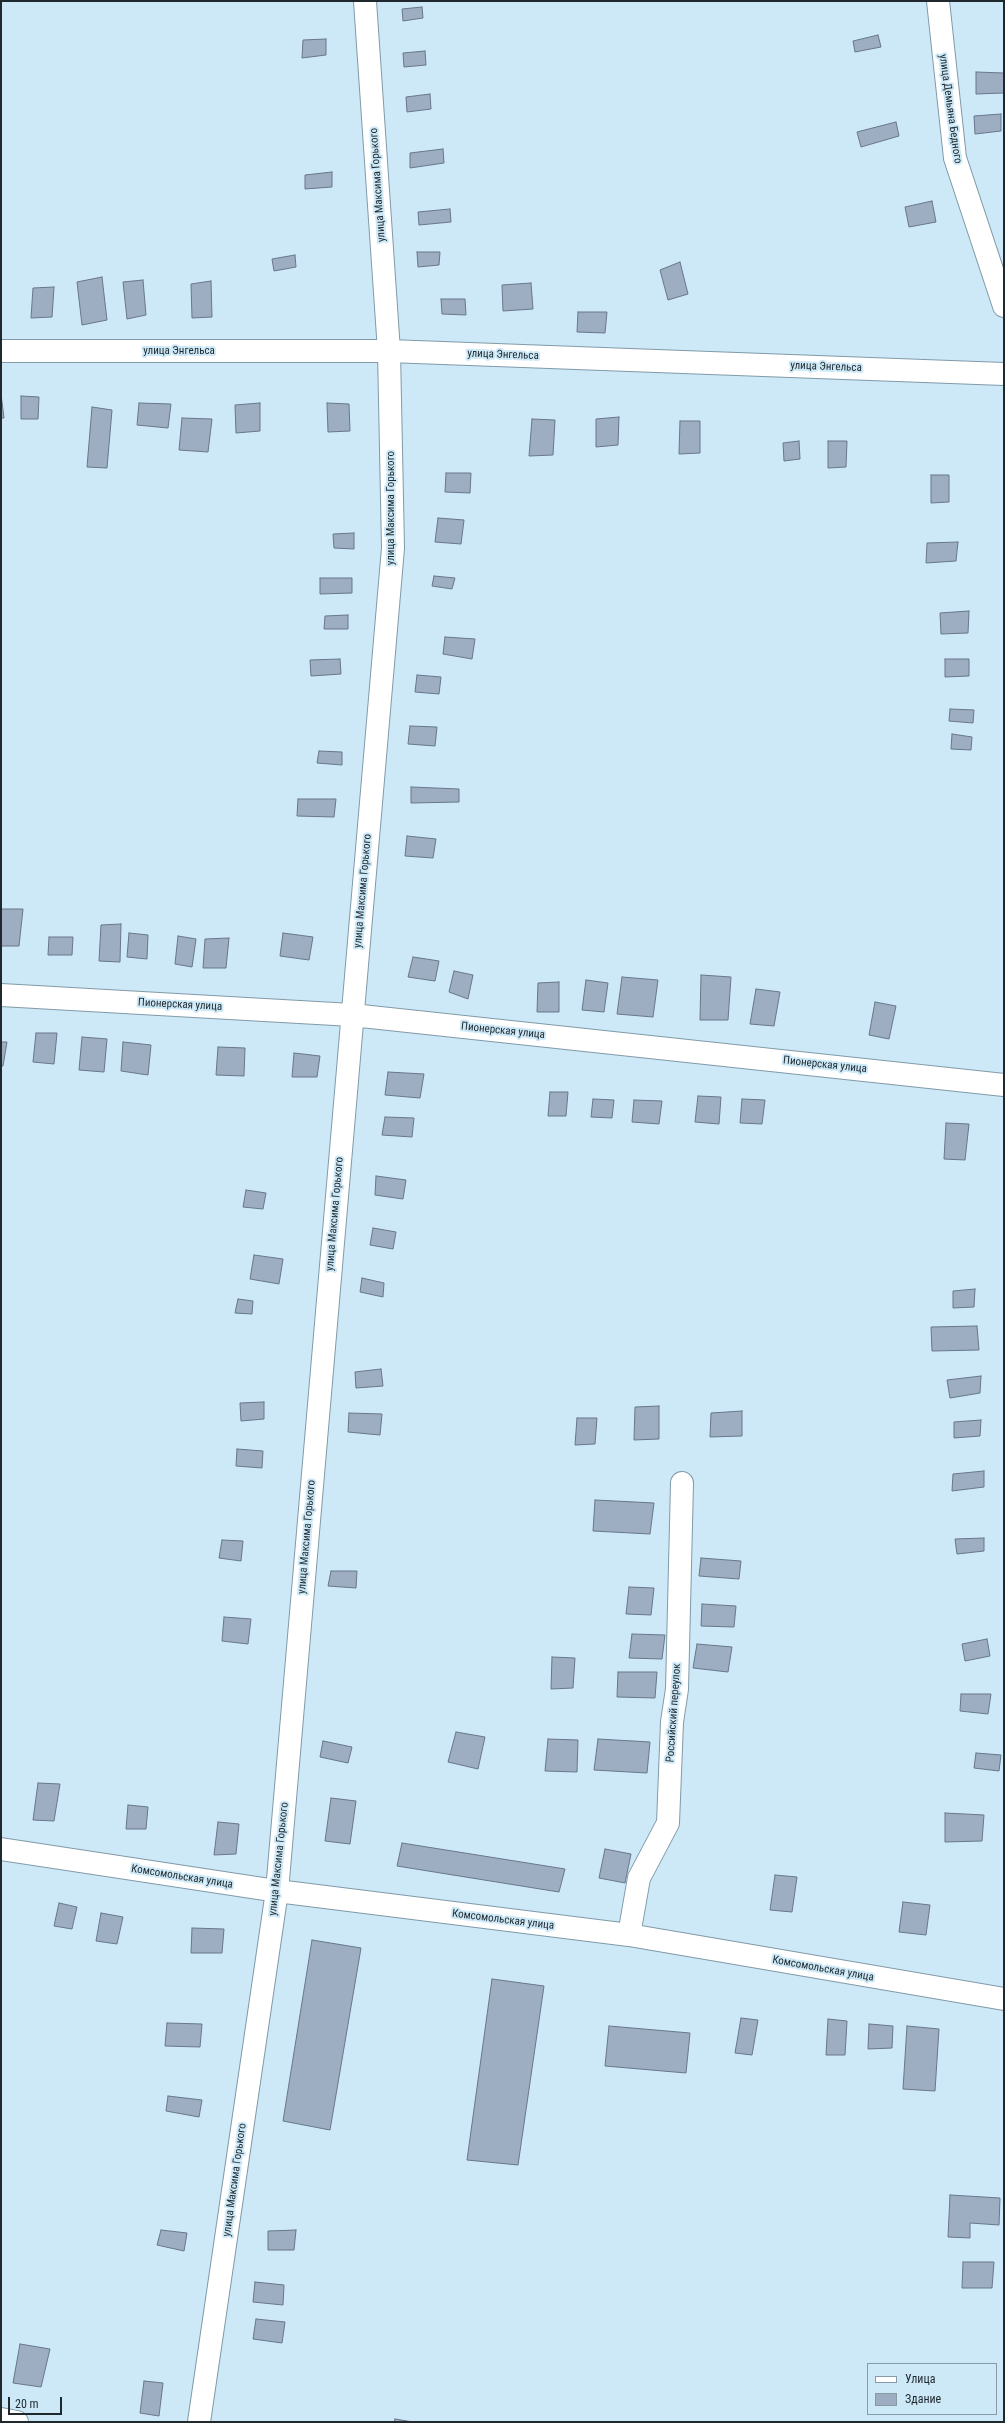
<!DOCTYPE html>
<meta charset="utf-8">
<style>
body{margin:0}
#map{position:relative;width:1005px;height:2423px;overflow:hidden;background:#cde8f7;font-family:"Roboto Condensed",sans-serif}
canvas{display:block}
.frame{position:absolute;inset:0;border:2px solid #1e282d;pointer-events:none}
.legend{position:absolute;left:867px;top:2363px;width:130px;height:52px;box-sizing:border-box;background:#cde8f7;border:1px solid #879ba6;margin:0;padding:5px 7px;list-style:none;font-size:12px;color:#1e282d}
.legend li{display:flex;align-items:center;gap:8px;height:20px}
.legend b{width:20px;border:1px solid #879ba6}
.scale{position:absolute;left:8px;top:2397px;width:54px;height:18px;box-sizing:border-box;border:2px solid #1e282d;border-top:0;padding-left:5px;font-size:12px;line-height:14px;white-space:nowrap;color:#1e282d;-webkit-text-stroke:3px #cde8f7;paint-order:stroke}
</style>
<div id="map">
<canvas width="1005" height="2423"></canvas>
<div class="frame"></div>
<ul class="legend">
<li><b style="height:5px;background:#fff"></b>Улица</li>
<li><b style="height:11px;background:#9daec2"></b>Здание</li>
</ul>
<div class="scale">20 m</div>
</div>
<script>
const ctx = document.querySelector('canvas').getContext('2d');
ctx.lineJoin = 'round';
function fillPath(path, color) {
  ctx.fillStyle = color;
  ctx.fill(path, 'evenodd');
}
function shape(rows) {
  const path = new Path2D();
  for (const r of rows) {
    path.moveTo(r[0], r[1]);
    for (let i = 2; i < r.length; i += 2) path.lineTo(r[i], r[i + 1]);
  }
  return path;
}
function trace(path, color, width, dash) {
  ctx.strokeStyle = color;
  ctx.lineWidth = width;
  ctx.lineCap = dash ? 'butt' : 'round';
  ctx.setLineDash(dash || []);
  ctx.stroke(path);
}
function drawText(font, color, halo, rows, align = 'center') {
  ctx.font = font + ' "Roboto Condensed",sans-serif';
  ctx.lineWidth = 4;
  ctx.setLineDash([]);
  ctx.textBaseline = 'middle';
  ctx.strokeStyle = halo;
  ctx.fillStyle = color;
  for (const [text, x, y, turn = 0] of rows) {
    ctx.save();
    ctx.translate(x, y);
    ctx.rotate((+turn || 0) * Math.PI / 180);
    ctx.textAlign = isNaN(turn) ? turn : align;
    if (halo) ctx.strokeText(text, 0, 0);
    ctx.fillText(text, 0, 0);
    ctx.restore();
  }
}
const building = shape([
 [422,7,423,18,403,21,402,9,422,7],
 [878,35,881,47,855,52,853,41,878,35],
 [326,39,326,55,302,58,303,40,326,39],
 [425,51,426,65,404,67,403,53,425,51],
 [976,72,1004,73,1004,93,976,94,976,72],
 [430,94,431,109,407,112,406,97,430,94],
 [1001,114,1001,131,975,134,974,116,1001,114],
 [896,122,899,136,861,147,857,132,896,122],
 [443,149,444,163,410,168,410,153,443,149],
 [332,172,332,187,305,189,305,175,332,172],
 [932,201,936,222,909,227,905,207,932,201],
 [450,209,451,222,419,225,418,212,450,209],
 [417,252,440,252,439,265,418,267,417,252],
 [295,255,296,267,274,271,272,259,295,255],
 [680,262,688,294,668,300,660,270,680,262],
 [102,277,107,320,82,325,77,282,102,277],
 [143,280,146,315,127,319,123,282,143,280],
 [211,281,212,317,192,318,191,284,211,281],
 [531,283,533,309,503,311,502,285,531,283],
 [54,287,52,317,31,318,33,288,54,287],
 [441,299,465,299,466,315,442,314,441,299],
 [578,312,607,312,605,333,577,332,578,312],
 [1,394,4,418,1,418,1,394],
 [21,396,39,397,38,419,21,419,21,396],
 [139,403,171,404,168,428,137,425,139,403],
 [260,403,260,431,236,433,235,405,260,403],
 [327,403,349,404,350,431,328,432,327,403],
 [92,407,112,410,107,468,87,467,92,407],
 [619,417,618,445,596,447,596,419,619,417],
 [182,418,212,419,208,452,179,450,182,418],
 [532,419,555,420,553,455,529,456,532,419],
 [680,421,700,421,700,453,679,454,680,421],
 [799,441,800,459,784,461,783,443,799,441],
 [828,441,847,441,846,467,828,468,828,441],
 [446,473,471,473,470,493,445,492,446,473],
 [931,475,949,475,949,502,931,503,931,475],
 [438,518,464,520,461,544,435,542,438,518],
 [354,533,354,549,334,548,333,534,354,533],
 [958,542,956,561,926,563,927,543,958,542],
 [434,576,455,578,452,589,432,586,434,576],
 [320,578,352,578,352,593,320,594,320,578],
 [969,611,968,633,941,634,940,613,969,611],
 [348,615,348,629,324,629,325,616,348,615],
 [445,637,475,639,472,659,443,654,445,637],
 [340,659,341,674,311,676,310,660,340,659],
 [945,659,969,659,969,676,945,677,945,659],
 [417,675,441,677,439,694,415,692,417,675],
 [950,709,974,710,973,723,949,721,950,709],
 [410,726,437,727,435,746,408,744,410,726],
 [952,734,972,737,971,750,951,749,952,734],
 [319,751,342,752,342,765,317,763,319,751],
 [411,787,459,789,459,802,411,803,411,787],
 [298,799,336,799,334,817,297,816,298,799],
 [407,836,436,839,433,858,405,856,407,836],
 [1,909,23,909,19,946,1,946,1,909],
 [121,924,120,962,99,961,101,925,121,924],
 [129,933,148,935,147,959,127,957,129,933],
 [283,933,313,937,309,960,280,956,283,933],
 [178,936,196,939,192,967,175,964,178,936],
 [49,937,73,937,72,955,48,955,49,937],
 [229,938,226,968,203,968,205,939,229,938],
 [413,957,439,961,435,981,408,977,413,957],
 [454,971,473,975,468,999,449,992,454,971],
 [701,975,731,977,728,1020,700,1020,701,975],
 [622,977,658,980,653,1017,617,1014,622,977],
 [586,980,608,983,604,1012,582,1010,586,980],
 [559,982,559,1012,537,1012,538,983,559,982],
 [756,989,780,992,774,1026,750,1024,756,989],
 [875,1002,896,1006,889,1039,869,1035,875,1002],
 [36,1033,57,1033,54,1064,33,1062,36,1033],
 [82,1037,107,1039,104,1072,79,1070,82,1037],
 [1,1042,7,1042,3,1066,1,1066,1,1042],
 [123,1042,151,1045,148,1075,121,1071,123,1042],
 [218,1047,245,1048,244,1076,216,1075,218,1047],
 [294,1053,320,1056,317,1077,292,1077,294,1053],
 [388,1072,424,1074,420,1098,385,1095,388,1072],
 [550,1092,568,1092,566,1116,548,1116,550,1092],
 [698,1096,721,1097,719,1124,695,1122,698,1096],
 [593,1099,614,1100,612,1118,591,1117,593,1099],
 [742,1099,765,1100,762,1124,740,1123,742,1099],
 [634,1100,662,1101,659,1124,632,1122,634,1100],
 [385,1117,414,1118,412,1137,382,1135,385,1117],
 [946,1123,969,1124,965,1160,944,1159,946,1123],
 [376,1176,406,1180,403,1199,375,1195,376,1176],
 [246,1190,266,1193,263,1209,243,1207,246,1190],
 [373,1228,396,1232,393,1249,370,1245,373,1228],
 [254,1255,283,1259,279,1284,250,1279,254,1255],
 [362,1278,384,1283,383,1297,360,1292,362,1278],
 [975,1289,974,1307,953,1308,953,1291,975,1289],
 [238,1299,253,1301,252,1314,235,1313,238,1299],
 [977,1326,979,1350,932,1351,931,1327,977,1326],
 [381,1369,383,1386,356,1388,355,1372,381,1369],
 [981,1376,980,1393,950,1398,947,1380,981,1376],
 [264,1402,264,1419,241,1421,240,1403,264,1402],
 [659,1406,659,1439,634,1440,635,1407,659,1406],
 [742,1411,742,1436,710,1437,711,1413,742,1411],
 [349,1413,382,1414,380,1435,348,1432,349,1413],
 [577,1418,597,1418,595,1444,575,1445,577,1418],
 [981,1420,980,1436,954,1438,954,1422,981,1420],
 [237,1449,263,1451,262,1468,236,1466,237,1449],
 [984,1471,984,1487,952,1491,953,1474,984,1471],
 [595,1500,654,1503,650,1534,593,1531,595,1500],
 [984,1538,984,1551,957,1554,955,1539,984,1538],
 [222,1540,243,1541,241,1561,219,1558,222,1540],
 [701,1558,741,1561,739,1579,699,1576,701,1558],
 [331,1571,357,1571,356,1588,328,1586,331,1571],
 [629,1587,654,1588,651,1615,626,1614,629,1587],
 [702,1604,736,1606,734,1627,701,1626,702,1604],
 [224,1617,251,1619,248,1644,222,1641,224,1617],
 [632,1634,665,1635,662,1659,629,1658,632,1634],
 [987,1639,990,1656,965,1661,962,1644,987,1639],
 [697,1644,732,1647,728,1672,693,1668,697,1644],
 [552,1657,575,1658,573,1688,551,1689,552,1657],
 [618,1672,657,1672,655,1698,617,1697,618,1672],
 [961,1694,991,1694,988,1714,960,1711,961,1694],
 [456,1732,485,1737,478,1769,448,1762,456,1732],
 [548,1739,578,1740,577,1772,545,1771,548,1739],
 [598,1739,650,1742,647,1773,594,1770,598,1739],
 [323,1741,352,1747,348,1763,320,1757,323,1741],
 [976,1753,1001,1755,999,1771,974,1768,976,1753],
 [38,1783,60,1784,54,1821,33,1820,38,1783],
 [331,1798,356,1801,350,1844,325,1841,331,1798],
 [128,1805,148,1807,146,1829,126,1829,128,1805],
 [945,1813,984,1815,982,1841,945,1842,945,1813],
 [218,1822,239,1824,236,1854,214,1855,218,1822],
 [402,1843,565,1869,559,1892,397,1866,402,1843],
 [605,1849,631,1854,625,1883,599,1878,605,1849],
 [775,1875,797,1877,792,1912,770,1910,775,1875],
 [903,1902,930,1905,926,1935,899,1932,903,1902],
 [59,1903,77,1907,72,1929,54,1926,59,1903],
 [101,1913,123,1917,117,1944,96,1941,101,1913],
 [192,1928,224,1929,222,1953,191,1953,192,1928],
 [312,1940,361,1948,330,2130,283,2121,312,1940],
 [492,1979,544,1986,518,2165,467,2160,492,1979],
 [741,2018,758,2020,752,2055,735,2053,741,2018],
 [828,2019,847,2021,845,2055,826,2055,828,2019],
 [167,2023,202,2024,200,2047,165,2046,167,2023],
 [869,2024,893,2026,892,2048,868,2049,869,2024],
 [609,2026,690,2033,686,2073,605,2066,609,2026],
 [907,2026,939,2029,935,2091,903,2089,907,2026],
 [168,2096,202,2100,199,2117,166,2111,168,2096],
 [950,2195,1000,2198,999,2225,970,2223,970,2238,948,2237,950,2195],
 [161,2230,187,2233,184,2251,157,2245,161,2230],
 [296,2230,294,2250,268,2250,268,2231,296,2230],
 [963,2262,994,2262,992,2288,962,2288,963,2262],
 [255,2282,284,2285,283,2305,253,2302,255,2282],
 [256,2319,285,2322,282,2343,253,2339,256,2319],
 [20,2344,50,2349,41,2387,13,2383,20,2344],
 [144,2381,163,2383,159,2416,140,2413,144,2381],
 [395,2419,413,2422,394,2422,395,2419]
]);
fillPath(building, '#9daec2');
trace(building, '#68778b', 1);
const minor = shape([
 [938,1,955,158,1004,306],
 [1,351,389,351,1004,374],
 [1,995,352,1015,1004,1085],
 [1,1849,277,1891,629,1935,1004,1999],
 [629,1935,639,1878,668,1823,672,1722,677,1689,682,1483],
 [1,2419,17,2422],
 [199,2422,277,1891,393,548,389,351,365,1]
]);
trace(minor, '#819aa8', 24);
trace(minor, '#fff', 22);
drawText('11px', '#1e282d', '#cde8f7', [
 ["улица Демьяна Бедного",950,109,82],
 ["улица Максима Горького",378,185,-94],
 ["улица Энгельса",179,351],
 ["улица Энгельса",503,355,2],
 ["улица Энгельса",826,367,2],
 ["улица Максима Горького",391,508,-90],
 ["улица Максима Горького",363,891,-85],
 ["Пионерская улица",180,1005,3],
 ["Пионерская улица",503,1031,6],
 ["Пионерская улица",825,1065,6],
 ["улица Максима Горького",335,1214,-85],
 ["улица Максима Горького",307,1537,-85],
 ["Российский переулок",674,1713,-86],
 ["улица Максима Горького",279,1859,-84],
 ["Комсомольская улица",182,1877,9],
 ["Комсомольская улица",503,1920,7],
 ["Комсомольская улица",823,1969,10],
 ["улица Максима Горького",235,2180,-82]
]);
</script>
